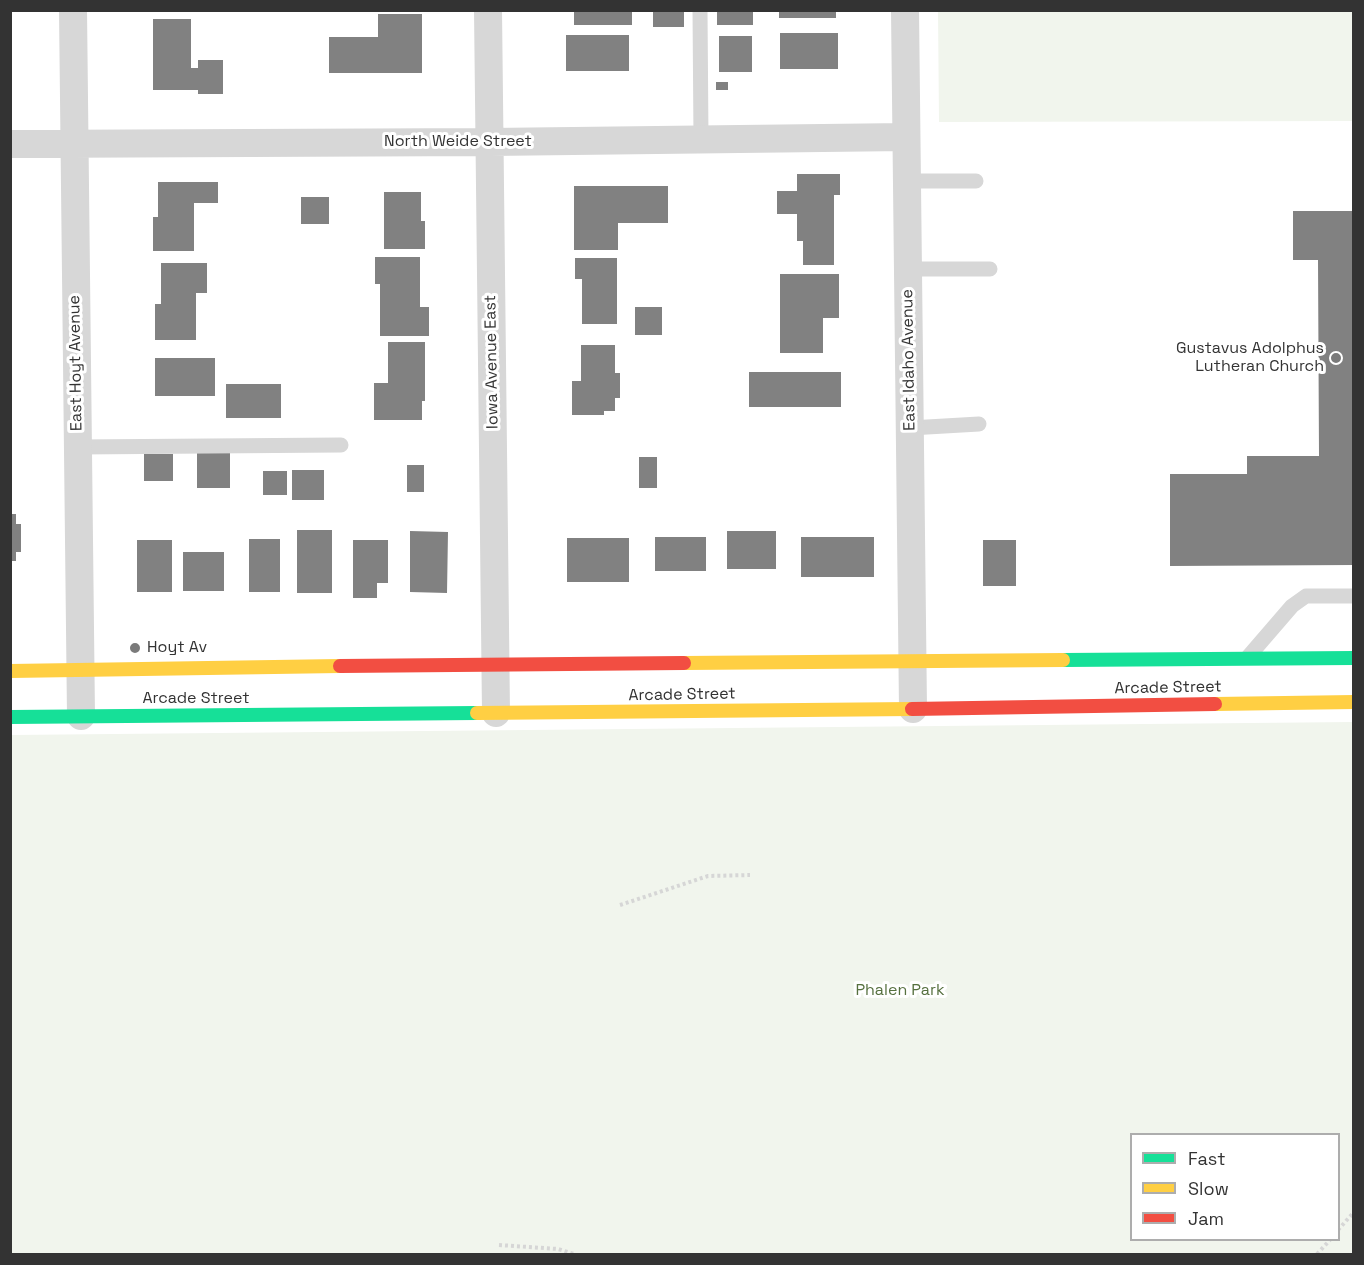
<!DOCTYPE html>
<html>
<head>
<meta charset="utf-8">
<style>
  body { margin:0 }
  #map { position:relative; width:1364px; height:1265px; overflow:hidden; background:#fff; font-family:"Space Grotesk",sans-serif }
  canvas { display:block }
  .frame { position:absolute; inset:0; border:12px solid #333; pointer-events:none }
  .legend { position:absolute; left:1130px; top:1133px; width:210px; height:108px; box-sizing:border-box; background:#fff; border:2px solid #adadad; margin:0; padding:8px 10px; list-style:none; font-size:18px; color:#333 }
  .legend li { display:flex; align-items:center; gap:12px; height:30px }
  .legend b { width:30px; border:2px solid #adadad }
</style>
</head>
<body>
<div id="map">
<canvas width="1364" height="1265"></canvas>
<div class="frame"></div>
<ul class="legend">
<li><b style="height:8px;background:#16e098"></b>Fast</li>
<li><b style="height:8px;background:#ffcf43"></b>Slow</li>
<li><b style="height:8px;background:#f24e42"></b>Jam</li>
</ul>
</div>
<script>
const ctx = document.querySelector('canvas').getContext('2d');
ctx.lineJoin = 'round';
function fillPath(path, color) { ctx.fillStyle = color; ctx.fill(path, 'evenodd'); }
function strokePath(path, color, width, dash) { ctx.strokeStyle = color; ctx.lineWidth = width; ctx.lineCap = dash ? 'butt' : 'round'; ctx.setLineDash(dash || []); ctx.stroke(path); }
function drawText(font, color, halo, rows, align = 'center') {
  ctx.font = font + ' "Space Grotesk",sans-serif'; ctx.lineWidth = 6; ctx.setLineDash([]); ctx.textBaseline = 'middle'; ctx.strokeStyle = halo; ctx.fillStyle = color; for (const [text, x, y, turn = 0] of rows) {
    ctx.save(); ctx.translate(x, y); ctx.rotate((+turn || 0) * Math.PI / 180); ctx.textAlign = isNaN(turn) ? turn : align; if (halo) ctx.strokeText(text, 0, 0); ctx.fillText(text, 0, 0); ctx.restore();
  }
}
fillPath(new Path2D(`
  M938 11H1353V121L939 122Z
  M1353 722V1254H11V735ZM1132 1134H1338V1240H1132Z`), '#f1f5ed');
fillPath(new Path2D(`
  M574 10H632V25H574Z
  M653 10H684V27H653Z
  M717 10H753V25H717Z
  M779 10H836V18H779Z
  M378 14H422V73H329V37H378Z
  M153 19H191V68H198V60H223V94H198V90H153Z
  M780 33H838V69H780Z
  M566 35H629V71H566Z
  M719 36H752V72H719Z
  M716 82H728V90H716Z
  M797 174H840V195H834V265H803V241H797V214H777V191H797Z
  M158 182H218V203H194V251H153V217H158Z
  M574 186H668V223H618V250H574Z
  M384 192H421V221H425V249H384Z
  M301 197H329V224H301Z
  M1293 211H1354V565L1170 566V474H1247V456H1319L1318 260H1293Z
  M375 257H420V307H429V336H380V284H375Z
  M575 258H617V324H582V279H575Z
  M161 263H207V293H196V340H155V304H161Z
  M780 274H839V318H823V353H780Z
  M635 307H662V335H635Z
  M388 342H425V401H422V420H374V383H388Z
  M581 345H615V373H620V398H615V411H604V415H572V381H581Z
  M155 358H215V396H155Z
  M749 372H841V407H749Z
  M226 384H281V418H226Z
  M197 453H230V488H197Z
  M144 454H173V481H144Z
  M639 457H657V488H639Z
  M407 465H424V492H407Z
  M292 470H324V500H292Z
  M263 471H287V495H263Z
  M10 514H16V524H21V552H16V561H10Z
  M297 530H332V593H297Z
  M410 531 448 532 447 593 410 592Z
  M727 531H776V569H727Z
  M655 537H706V571H655Z
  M801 537H874V577H801Z
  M567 538H629V582H567Z
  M249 539H280V592H249Z
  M137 540H172V592H137Z
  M353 540H388V583H377V598H353Z
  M983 540H1016V586H983Z
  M183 552H224V591H183Z`), '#818181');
strokePath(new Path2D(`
  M620 905 708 876 750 875
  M1338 1230 1354 1212
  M499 1245 558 1249 574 1254
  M1317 1254 1330 1240`), '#d6d6d6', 4, [3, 3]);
strokePath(new Path2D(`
  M700 10 701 139
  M907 181H976
  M908 269H990
  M910 428 979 424
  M77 447 341 445
  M1248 657 1292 606 1306 596H1354`), '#d7d7d7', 15);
strokePath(new Path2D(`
  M73 10 81 716
  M488 10 496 713
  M905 10 913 709
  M10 144 490 142 906 137`), '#d7d7d7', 28);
strokePath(new Path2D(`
  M1063 660 1354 658
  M10 717 477 713`), '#16e098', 14);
strokePath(new Path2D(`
  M684 663 1063 660
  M10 671 340 666
  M1215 704 1354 702
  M477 713 912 709`), '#ffcf43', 14);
strokePath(new Path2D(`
  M340 666 684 663
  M912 709 1215 704`), '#f24e42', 14);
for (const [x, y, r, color] of [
  [1336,358,6,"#7a7a7a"],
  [135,648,6,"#7a7a7a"]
]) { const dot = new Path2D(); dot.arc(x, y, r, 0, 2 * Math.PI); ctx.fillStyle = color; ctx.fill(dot); strokePath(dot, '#fff', 2); }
drawText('16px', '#333', '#fff', [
  ["North Weide Street",458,142],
  ["East Idaho Avenue",909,360,-91],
  ["Iowa Avenue East",492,362,-91],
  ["East Hoyt Avenue",76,363,-91],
  ["Arcade Street",1168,688,-1],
  ["Arcade Street",682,695,-1],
  ["Arcade Street",196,699]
]);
drawText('16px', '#333', '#fff', [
  ["Gustavus Adolphus",1324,349],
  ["Lutheran Church",1324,367],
  ["Hoyt Av",147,648,"left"]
], 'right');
drawText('16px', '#56703f', '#fff', [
  ["Phalen Park",900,991]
]);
</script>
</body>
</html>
